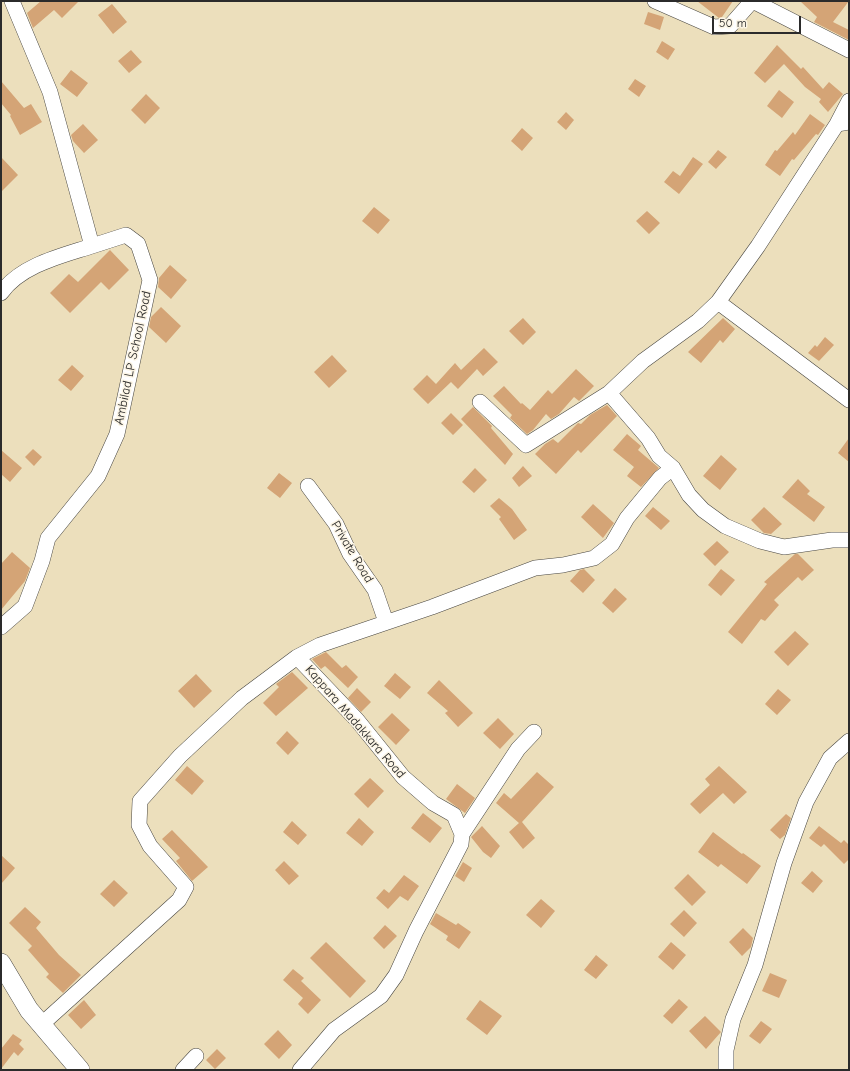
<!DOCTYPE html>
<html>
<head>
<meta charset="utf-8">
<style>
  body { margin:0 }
  #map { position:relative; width:850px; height:1071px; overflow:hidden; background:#ecdfbc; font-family:"Comic Neue",sans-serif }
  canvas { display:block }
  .frame { position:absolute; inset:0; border:2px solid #2b2b2b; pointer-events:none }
  .scale { position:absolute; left:712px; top:16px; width:89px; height:18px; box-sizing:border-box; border:2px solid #2b2b2b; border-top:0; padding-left:5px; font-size:12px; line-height:14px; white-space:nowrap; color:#2b2b2b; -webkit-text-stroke:3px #fcf5e5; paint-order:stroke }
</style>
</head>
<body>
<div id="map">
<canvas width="850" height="1071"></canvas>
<div class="frame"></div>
<div class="scale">50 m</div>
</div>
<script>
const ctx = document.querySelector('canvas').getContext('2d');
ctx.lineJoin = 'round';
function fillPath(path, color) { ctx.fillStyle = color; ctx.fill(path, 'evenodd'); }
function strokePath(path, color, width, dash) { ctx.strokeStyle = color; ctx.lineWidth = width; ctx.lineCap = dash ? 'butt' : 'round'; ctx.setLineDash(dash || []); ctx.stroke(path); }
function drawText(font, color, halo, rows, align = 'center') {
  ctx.font = font + ' "Comic Neue",sans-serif'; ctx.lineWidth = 3; ctx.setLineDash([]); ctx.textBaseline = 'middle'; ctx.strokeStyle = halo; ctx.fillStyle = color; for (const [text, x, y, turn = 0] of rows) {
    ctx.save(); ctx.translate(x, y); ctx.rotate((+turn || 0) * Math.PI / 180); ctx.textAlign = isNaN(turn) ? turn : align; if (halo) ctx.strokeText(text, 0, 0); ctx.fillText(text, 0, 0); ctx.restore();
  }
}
fillPath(new Path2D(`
  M41 1H79L62 18 54 10 33 28 27 13Z
  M697 1H733L722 17 719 18Z
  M800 1H849L833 22 849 30V40L814 22 817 17Z
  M112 4 127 22 113 34 98 15Z
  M648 12 664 17 660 30 644 24Z
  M662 41 675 49 668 60 656 52Z
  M777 45 801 69 803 67 823 89 829 82 843 94 828 112 819 102 821 99 805 87 784 64 765 83 754 73Z
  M131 50 142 62 129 73 118 61Z
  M71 70 88 83 77 97 60 84Z
  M635 79 646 86 639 97 628 89Z
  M1 81 24 108 31 104 42 122 20 135 10 116 11 115 1 103Z
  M779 90 794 102 782 118 767 106Z
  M146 94 160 108 145 124 131 110Z
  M566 112 574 120 566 130 557 122Z
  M810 114 825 125 818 135 816 134 794 160 792 159 780 176 765 165 775 150 777 151 793 132 795 135Z
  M83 124 98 140 84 153 73 141 71 135Z
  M522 128 533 138 522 151 511 141Z
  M718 150 727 157 716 169 708 162Z
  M1 157 18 175 1 192Z
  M693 157 703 164 679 194 664 182 673 171 680 176Z
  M374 207 390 220 378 234 362 221Z
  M647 211 660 223 649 234 636 221Z
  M110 250 129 270 109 290 101 282 70 313 50 293 69 274 78 282Z
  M170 265 187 280 171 299 158 287 159 278Z
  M161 307 181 326 166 343 149 327 151 317Z
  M523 318 536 332 523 345 509 331Z
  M723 318 735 329 723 343 720 340 701 363 688 352Z
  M825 337 834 345 819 361 808 353 815 345 817 347Z
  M484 348 498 362 483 376 477 369 458 389 451 382 428 404 413 389 427 375 436 384 455 363 461 370Z
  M332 355 347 371 329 388 314 372Z
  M72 365 84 376 71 391 58 380Z
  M576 369 594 386 579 401 574 397 559 414 551 419 546 414 533 430 527 434 510 418 512 415 493 396 504 386 521 404 522 403 530 410 548 390 552 394Z
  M607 405 617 416 581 453 578 450 556 474 535 454 545 444 553 439 558 443 578 423 581 424 590 415Z
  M473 407 492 426 491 428 513 454 505 465 461 419Z
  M451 413 463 425 453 435 441 423Z
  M627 434 641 446 638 450 659 468 641 487 627 476 634 467 613 450Z
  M849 438V462L838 453Z
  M33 449 42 457 34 466 25 457Z
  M1 450 22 468 10 482 1 474Z
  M721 455 737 469 720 490 703 476Z
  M523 466 532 476 519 487 512 478Z
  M475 468 487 480 474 493 462 482Z
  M279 473 292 483 280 498 267 488Z
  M798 479 810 491 807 494 825 507 814 522 782 497Z
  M499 498 512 509 527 530 514 540 499 519 501 517 490 506Z
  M593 504 614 523 603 538 581 517Z
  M653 507 670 521 661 530 645 516Z
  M764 507 782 524 771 534 764 533 751 520Z
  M717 541 729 552 715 566 703 554Z
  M12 552 30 568 25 581 1 610V564Z
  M795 554H798L814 570 802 581 798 577 774 600 779 605 765 621 761 619 742 644 728 632 767 584 764 582Z
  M584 569 595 580 583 593 570 581 580 570Z
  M721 569 735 580 721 596 708 585Z
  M615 588 627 599 613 613 602 603Z
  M795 631 809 644 788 666 774 652Z
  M326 652 342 668 346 665 358 677 348 688 325 666 321 669 312 659Z
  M292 672 308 688 276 716 263 703 279 687 276 684Z
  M395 673 411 687 400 699 384 686Z
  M196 674 212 691 194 708 178 691Z
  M439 680 473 713 458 727 445 713 448 711 427 693Z
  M357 688 371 702 361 712 348 698Z
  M778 689 791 700 777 715 765 704Z
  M392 713 410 730 396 745 378 727Z
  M498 718 514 734 500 749 483 733Z
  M287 731 299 743 288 755 276 743Z
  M187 766 204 781 192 795 175 780Z
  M719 766 747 792 734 804 723 793 700 814 690 804 710 785 705 779Z
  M537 772 554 787 522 822 535 838 523 849 509 832 519 823 496 803 504 793 511 799Z
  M370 778 384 791 368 808 354 794Z
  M457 784 475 798 465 813 446 799Z
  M423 813 442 828 430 843 411 828Z
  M786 814 791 818 785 835 780 839 770 830Z
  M359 818 374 832 362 846 346 833Z
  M292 821 307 835 298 845 283 832Z
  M482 826 500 846 491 858 483 852 471 837Z
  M819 826 841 843 844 840 849 845V859L844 864 824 844 821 847 809 838Z
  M172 830 208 867 192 881 176 861 180 858 162 839Z
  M713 832 742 854 743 853 761 866 747 884 721 864 718 867 698 852Z
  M1 855 15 868 1 884Z
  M284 861 299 876 289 885 275 870Z
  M463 862 472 868 464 882 455 876Z
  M812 871 823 881 813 893 801 883Z
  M688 874 706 892 692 906 674 888Z
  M404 875 419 886 408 901 400 896 388 909 376 898 384 889 389 893Z
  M114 880 128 893 114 907 100 894Z
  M541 899 555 911 541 928 526 915Z
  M25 907 41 922 36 928 59 955 81 975 63 993 46 977 49 974 28 950 32 946 9 923Z
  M684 910 697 923 684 937 670 924Z
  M436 913 456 925 458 923 471 932 459 949 446 940 448 936 430 924Z
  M385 925 397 936 384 949 373 938Z
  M743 928 753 938 751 947 742 956 729 942Z
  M326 942 366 981 350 998 310 958Z
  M671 942 686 955 673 970 658 957Z
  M596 955 608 965 596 979 584 970Z
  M293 969 304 978 301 981 321 1000 308 1014 298 1004 303 998 283 980Z
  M770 973 787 980 779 998 762 991Z
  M679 999 688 1007 672 1024 663 1016Z
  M84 1000 96 1015 81 1029 68 1015Z
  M480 1000 502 1016 487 1035 466 1019Z
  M705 1016 721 1032 706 1049 689 1031Z
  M761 1021 772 1029 760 1044 749 1036Z
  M278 1030 292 1045 279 1059 264 1044Z
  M13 1034 22 1040 19 1044 24 1049 18 1056 14 1052 1 1069V1049Z
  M217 1049 226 1058 215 1069 206 1060Z`), '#d4a476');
const minor = new Path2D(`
  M655 1 714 27 730 26 752 1
  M753 1 849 50
  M849 122 837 124 758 246 718 302 698 321 643 361 609 393 648 438 659 456 673 468 689 495 703 510 725 526 760 541 784 547 832 540H849
  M837 124 849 101
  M1 293C21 265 61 256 92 246
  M718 302 849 400
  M480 402 526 445 609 393
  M308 486 336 524 350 554 375 590 386 622
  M1 627 25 606 42 561 48 538 98 476 117 434 150 280 138 244 126 235 92 246 50 92 12 1
  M462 834 518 749 534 732
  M42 1024 179 900 186 887 150 846 139 825 140 801 180 756 242 698 297 657
  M183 1070 196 1056
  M300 1070 334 1030 381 996 396 975 416 931 461 844 462 834 454 815 433 803 403 777 357 720 297 657 320 645 432 607 535 568 563 565 594 558 612 544 627 518 660 478 673 468
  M726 1070V1050L733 1019 755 965 784 863 806 802 830 758 849 741`);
const major = new Path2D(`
  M1 963 29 1010 80 1070`);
strokePath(minor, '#484641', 16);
strokePath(major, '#484641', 20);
strokePath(minor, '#fff', 15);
strokePath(major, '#fff', 19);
drawText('13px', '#2b2b2b', '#fcf5e5', [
  ["Ambilad LP School Road",133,358,-78],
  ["Private Road",352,552,59],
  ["Kappara Madakkara Road",355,722,49]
]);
</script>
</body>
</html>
